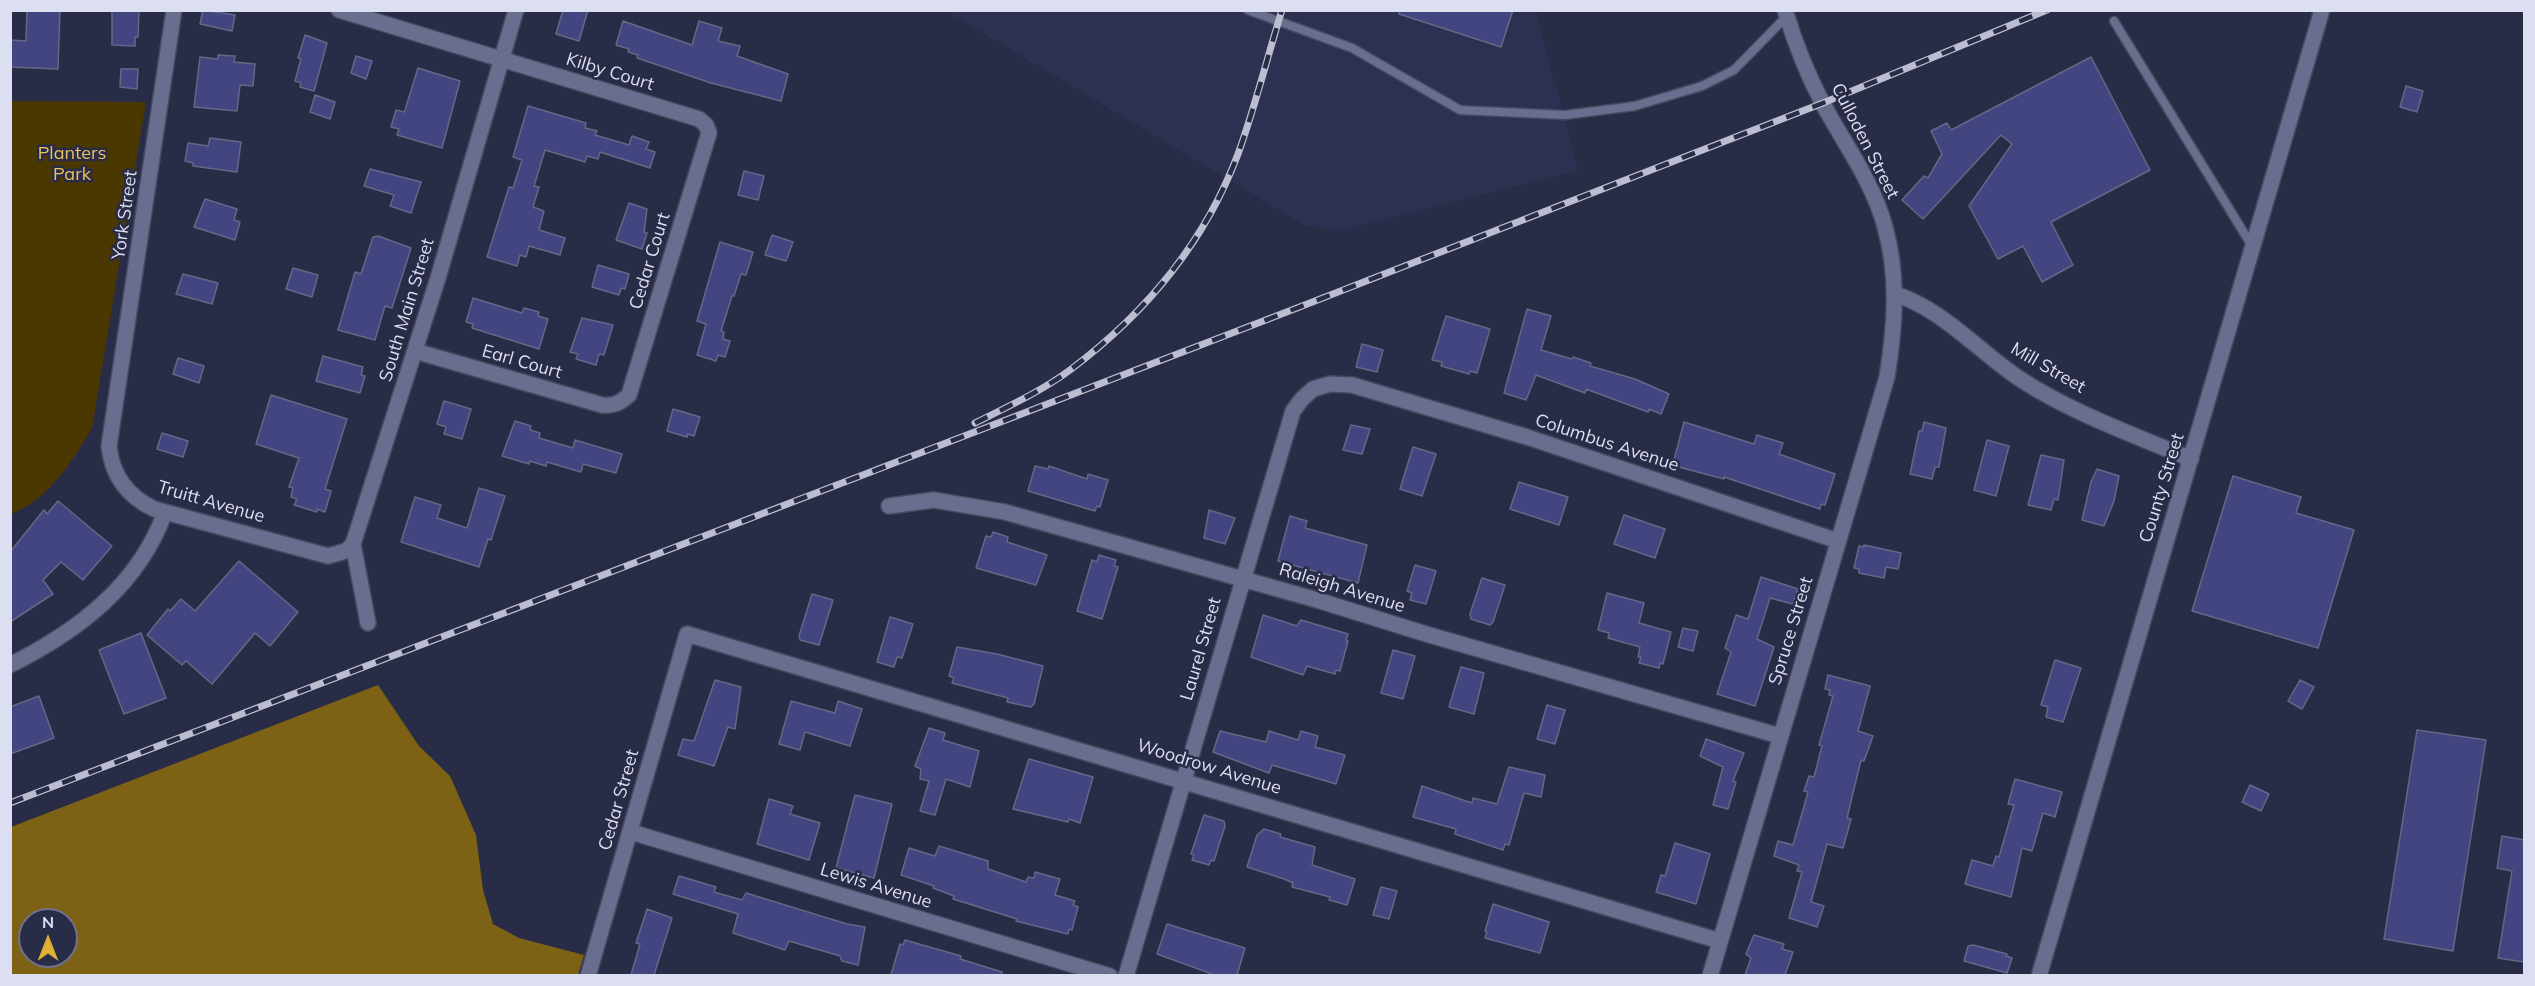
<!DOCTYPE html>
<html>
<head>
<meta charset="utf-8">
<style>
  body { margin:0 }
  #map { position:relative; width:2535px; height:986px; overflow:hidden; background:#292c47; font-family:Mulish,sans-serif }
  canvas { display:block }
  .frame { position:absolute; inset:0; border:12px solid #dcdef1; pointer-events:none }
  .north { position:absolute; left:18px; top:908px; width:60px; height:60px; box-sizing:border-box; background:#292c47; border:2px solid #71738b; border-radius:50%; rotate:0deg; font-size:16px; font-weight:700; line-height:24px; text-align:center; color:#dcdef1 }
  .north::after { content:''; display:block; margin:auto; width:21px; height:27px; background:#dfb034; clip-path:polygon(50% 0,100% 100%,50% 72%,0 100%) }
</style>
</head>
<body>
<div id="map">
<canvas width="2535" height="986"></canvas>
<div class="frame"></div>
<div class="north">N</div>
</div>
<script>
const ctx = document.querySelector('canvas').getContext('2d');
ctx.lineJoin = 'round';
function fillPath(path, color) { ctx.fillStyle = color; ctx.fill(path, 'evenodd'); }
function strokePath(path, color, width, dash) { ctx.strokeStyle = color; ctx.lineWidth = width; ctx.lineCap = dash ? 'butt' : 'round'; ctx.setLineDash(dash || []); ctx.stroke(path); }
function drawText(font, color, halo, rows, align = 'center') {
  ctx.font = font + ' Mulish,sans-serif'; ctx.lineWidth = 5; ctx.setLineDash([]); ctx.textBaseline = 'middle'; ctx.strokeStyle = halo; ctx.fillStyle = color; for (const [text, x, y, turn = 0] of rows) {
    ctx.save(); ctx.translate(x, y); ctx.rotate((+turn || 0) * Math.PI / 180); ctx.textAlign = isNaN(turn) ? turn : align; if (halo) ctx.strokeText(text, 0, 0); ctx.fillText(text, 0, 0); ctx.restore();
  }
}
fillPath(new Path2D(`
  M946 11H1536L1578 171 1343 230 1306 226Z`), '#2e3052');
fillPath(new Path2D(`
  M11 101 146 102 92 428C72 462 49 499 11 514Z`), '#4b3700');
fillPath(new Path2D(`
  M378 685 419 746 450 776 476 835 483 890 493 924 519 938 584 955 578 975H11V827ZM30 920H66V956H30Z`), '#7d6114');
const building = new Path2D(`
  M27 10H60L58 69 10 67V40L26 41Z
  M112 10H139L138 37H135V46L112 45Z
  M203 10 235 15 232 31 200 24Z
  M563 10H588L579 41 556 34Z
  M1400 10H1513L1501 47 1399 14Z
  M623 21 692 45 699 21 722 28 718 41 740 46 737 56 788 74 781 101 711 83 637 58 638 55 628 52 629 49 616 45Z
  M305 35 327 43 314 91 300 87 301 83 295 81 301 59 298 58Z
  M218 55 235 56 234 62 255 64 253 86 240 85 237 111 194 107 200 57 218 59Z
  M356 56 372 61 366 79 351 73Z
  M2091 57 2150 170 2051 222 2073 265 2042 282 2023 246 1998 259 1969 206 2012 144 2001 135 1923 219 1902 200 1924 176 1928 178 1942 154 1931 131 1947 123 1951 130Z
  M418 68 460 81 442 148 397 135 399 129 391 127 396 110 404 112 405 110Z
  M121 69H138L137 89 120 87Z
  M2406 86 2423 91 2417 112 2400 107Z
  M315 95 335 102 330 119 310 112Z
  M528 106 586 123 585 128 597 131 595 135 629 145 632 136 649 142 646 149 655 152 650 168 600 152 598 159 587 156 585 162 545 150 534 186 539 187 533 207 544 211 539 230 565 238 560 255 529 246 526 257 520 255 517 266 487 257 509 187 513 188 522 160 513 157Z
  M210 138 241 142 237 172 193 166V163L185 161 188 143 208 146Z
  M370 169 421 182 411 213 390 206 394 195 364 186Z
  M744 171 764 176 758 200 738 195Z
  M205 199 237 209 234 220 240 222 235 240 194 227Z
  M629 203 647 209 644 232 647 233 642 249 616 240Z
  M772 235 793 242 786 261 765 255Z
  M378 236 411 248 392 308 385 306 375 340 338 330 355 272 361 274 373 237Z
  M720 242 753 252 746 275 741 274 734 296H732L721 331 724 332 723 339 730 341 725 357 718 355 716 361 697 355 706 324 697 321Z
  M598 265 629 274 625 289 621 288 619 295 592 287Z
  M293 268 318 275 312 297 286 289Z
  M183 274 218 283 212 304 176 294Z
  M473 298 522 313 524 308 539 312 538 316 548 319 539 349 472 328 473 324 466 322Z
  M1527 309 1551 316 1541 350 1572 359 1573 357 1591 363 1590 366 1635 379 1669 394 1661 414 1649 409 1648 412 1586 389 1585 393 1536 375 1526 400 1504 393Z
  M1446 316 1490 329 1477 373 1470 371 1469 374 1441 366 1442 362 1432 360Z
  M582 318 613 325 604 355 599 354 596 365 576 359 578 354 570 352Z
  M1362 344 1383 350 1377 372 1356 367Z
  M323 356 363 367 361 375 365 376 360 393 316 381Z
  M178 358 204 366 199 383 173 374Z
  M271 395 347 419 325 489 331 491 325 512 317 509V512L294 505 297 499 291 497 293 488 289 487 299 458 256 444Z
  M444 401 471 409 462 439 444 434 446 427 437 424Z
  M673 409 700 417 694 436 688 434 687 437 667 431Z
  M515 421 531 426 530 430 540 433 539 438 573 448 575 440 622 454 616 473 583 464 581 472 547 462 546 466 530 461 529 464 502 456Z
  M1684 422 1754 444 1757 435 1783 443 1779 454 1835 474 1825 505 1821 504 1820 509 1724 477V479L1675 466 1677 460H1674Z
  M1924 422 1946 428 1939 467H1935L1932 479 1910 474 1919 431H1922Z
  M1351 425 1370 429 1362 454 1343 450Z
  M162 433 188 441 183 457 157 449Z
  M1987 440 2009 446 1996 496 1974 490Z
  M1413 447 1436 454 1422 496 1400 489Z
  M2041 455 2064 460 2058 500 2054 499 2051 510 2028 505Z
  M1035 466 1048 469 1049 466 1087 479 1088 474 1108 480 1100 507 1097 506 1095 511 1028 491Z
  M2097 469 2119 476 2114 501 2104 526 2082 520 2091 482Z
  M2233 476 2301 497 2296 513 2354 530 2318 648 2192 611Z
  M1519 482 1568 497 1559 525 1510 509Z
  M479 488 505 496 491 540 488 539 479 567 401 542 415 497 441 505 437 518 467 528Z
  M58 501 112 546 83 580 61 562 43 580 53 594 10 622V552L44 510 47 514Z
  M1209 510 1235 518 1225 544 1204 538Z
  M1624 515 1665 529 1655 558 1614 544Z
  M1290 516 1307 521 1305 528 1367 545 1358 583 1278 561Z
  M993 532 1008 537 1007 542 1047 555 1036 585 976 568 986 536 991 537Z
  M1864 545 1901 553 1898 569 1886 567 1884 578 1859 573V569L1854 568 1859 546 1864 547Z
  M1099 555 1116 560 1114 566 1118 567 1102 619 1077 611 1092 560 1097 562Z
  M239 561 298 612 270 646 255 633 212 684 186 661 182 665 147 635 168 609 170 611 181 599 195 611Z
  M1415 565 1436 571 1426 604 1410 600 1412 593 1407 591Z
  M1761 577 1798 589 1793 604 1770 598 1757 639 1774 647 1755 706 1717 694 1731 652 1725 648 1736 615 1748 619Z
  M1482 578 1505 585 1493 622 1490 625 1471 619 1470 614Z
  M1607 593 1644 603 1639 623 1671 632 1663 664 1660 663 1659 668 1639 663 1641 657H1638L1640 647 1608 638 1609 633 1598 630Z
  M812 594 833 600 819 645 800 640 799 636Z
  M1263 615 1297 626 1301 620 1348 634 1346 640 1348 641 1340 671 1336 670 1335 674 1307 666 1303 675 1251 657Z
  M890 617 913 624 902 658 897 657 894 667 877 662Z
  M1683 628 1698 631 1693 651 1678 647Z
  M141 633 166 698 124 714 99 650Z
  M957 647 997 654 1043 666 1034 704 1031 707 1007 702 1008 698 952 683 954 678 949 676Z
  M1393 650 1415 656 1403 699 1381 693Z
  M2055 660 2081 668 2063 722 2046 717 2048 707 2041 705Z
  M1461 667 1484 673 1474 714 1449 707Z
  M1828 675 1870 686 1858 731 1873 736 1864 761 1861 760 1847 818 1851 819 1843 848 1827 844 1811 902 1824 906 1817 927 1789 918 1802 872 1797 871 1799 865 1774 856 1778 841 1793 845 1808 792 1804 791 1809 776 1814 777 1822 746 1819 745 1833 696 1829 695 1830 690 1825 689Z
  M715 680 741 687 735 729 728 727 714 766 678 755 683 739 694 741Z
  M2300 680 2314 687 2302 709 2288 701Z
  M39 696 54 738 10 754V707Z
  M791 701 835 713 838 701 862 709 850 746 805 732 800 750 779 744Z
  M1547 705 1565 710 1555 744 1537 739Z
  M929 728 945 733 943 740 979 751 970 787 946 779 935 815 920 811 929 781 920 779 921 769 915 766Z
  M2417 730 2486 740 2453 951 2384 939Z
  M1220 731 1266 742 1269 731 1298 740 1301 731 1318 736 1315 747 1345 755 1336 784 1272 765 1269 773 1213 752Z
  M1706 739 1744 753 1733 781 1736 782 1728 809 1713 805 1723 767 1700 756Z
  M1029 759 1093 777 1080 823 1069 819 1068 822 1013 809Z
  M1509 767 1545 775 1541 797 1524 793 1509 845 1505 844 1503 850 1455 834 1456 829 1413 817 1422 786 1472 803 1473 798 1497 804Z
  M2015 779 2062 792 2055 817 2043 813 2032 851 2022 848 2011 897 1965 884 1972 860 1993 866 1996 856 1999 857 2014 805 2008 804Z
  M2250 785 2269 794 2261 811 2242 802Z
  M855 795 892 804 874 878 836 868Z
  M769 799 793 806 790 814 820 823 809 860 757 844Z
  M1204 815 1224 821 1225 826 1214 861 1211 860 1209 865 1192 860 1194 855 1191 854Z
  M1264 829 1281 834 1280 837 1315 847 1312 865 1355 879 1347 905 1329 900 1330 897 1292 887 1293 883 1284 879 1247 867 1257 835Z
  M2502 836 2524 840V962L2498 958 2512 871 2497 868Z
  M1675 843 1710 854 1696 904 1656 892 1661 875 1665 876Z
  M939 846 988 861V869L1026 882 1028 877 1034 878 1035 872 1060 879 1055 895 1075 901 1073 905 1078 907 1072 930 1069 929 1068 934 1016 921 1017 919 953 899 954 896 933 888 934 886 901 875 909 848 935 856Z
  M679 876 716 887 714 892 742 900 746 893 847 924 865 927 858 965 842 961 840 956 789 941 785 950 733 933 738 914 673 894Z
  M1381 887 1397 891 1389 919 1373 915Z
  M1493 904 1549 922 1540 953 1485 938 1487 932 1485 931Z
  M647 909 672 918 654 975H631L640 944 636 943Z
  M1167 924 1245 948 1237 975H1215L1157 954Z
  M1754 935 1784 944 1782 949 1793 952 1785 975H1745L1751 958 1746 954Z
  M905 940 961 956 960 959 1002 972V975H891L900 944 903 945Z
  M1973 945 2007 954 2006 956 2012 958 2007 973 1964 961 1968 946Z`);
fillPath(building, '#42457f');
strokePath(building, '#646887', 1.5);
const service = new Path2D(`
  M1248 10 1352 48 1460 110 1565 115 1635 106 1702 86 1734 70 1787 16
  M2114 21 2252 246`);
const minor = new Path2D(`
  M174 10 109 446C112 476 127 496 154 509L328 556 346 551 353 544
  M339 10 699 119 706 125 709 133 629 395C620 403 614 406 602 405L415 351
  M1895 294C1944 310 1978 351 2020 379 2072 413 2134 435 2191 459
  M889 506 934 500 1005 512 1317 600 1426 634 1780 736
  M368 623 353 544 438 278 516 10
  M10 665C78 631 139 585 165 512
  M631 832 1110 976
  M588 976 687 634 1720 941
  M1126 976 1293 411 1302 399 1313 389 1330 384 1352 385 1527 437 1838 541
  M1710 976 1887 377C1895 327 1899 277 1885 227 1873 182 1845 145 1823 104 1807 74 1795 43 1785 10`);
const tertiary = new Path2D(`
  M2039 976 2322 10`);
strokePath(service, '#474860', 11);
strokePath(minor, '#474860', 18);
strokePath(tertiary, '#474860', 18);
strokePath(service, '#6a6e8e', 8);
strokePath(minor, '#6a6e8e', 15);
strokePath(tertiary, '#6a6e8e', 15);
const rail = new Path2D(`
  M975 423C1007 407 1042 391 1070 370 1145 314 1205 242 1238 154 1255 107 1267 58 1282 10
  M10 803 1297 308 1823 103 2047 10`);
strokePath(rail, '#bbbdd1', 7);
strokePath(rail, '#292c47', 4.5, [14]);
drawText('18px', '#dcdef1', '#292c47', [
  ["Kilby Court",610,72,17],
  ["Culloden Street",1865,141,63],
  ["York Street",125,215,-82],
  ["Cedar Court",650,261,-73],
  ["South Main Street",407,310,-73],
  ["Earl Court",522,362,16],
  ["Mill Street",2048,368,30],
  ["Columbus Avenue",1607,443,18],
  ["County Street",2162,488,-73],
  ["Truitt Avenue",211,502,16],
  ["Raleigh Avenue",1342,588,17],
  ["Spruce Street",1791,631,-73],
  ["Laurel Street",1201,649,-74],
  ["Woodrow Avenue",1209,767,17],
  ["Cedar Street",619,800,-74],
  ["Lewis Avenue",876,886,17]
]);
drawText('18px', '#ebc25f', '#292c47', [
  ["Planters",72,154],
  ["Park",72,175]
]);
</script>
</body>
</html>
